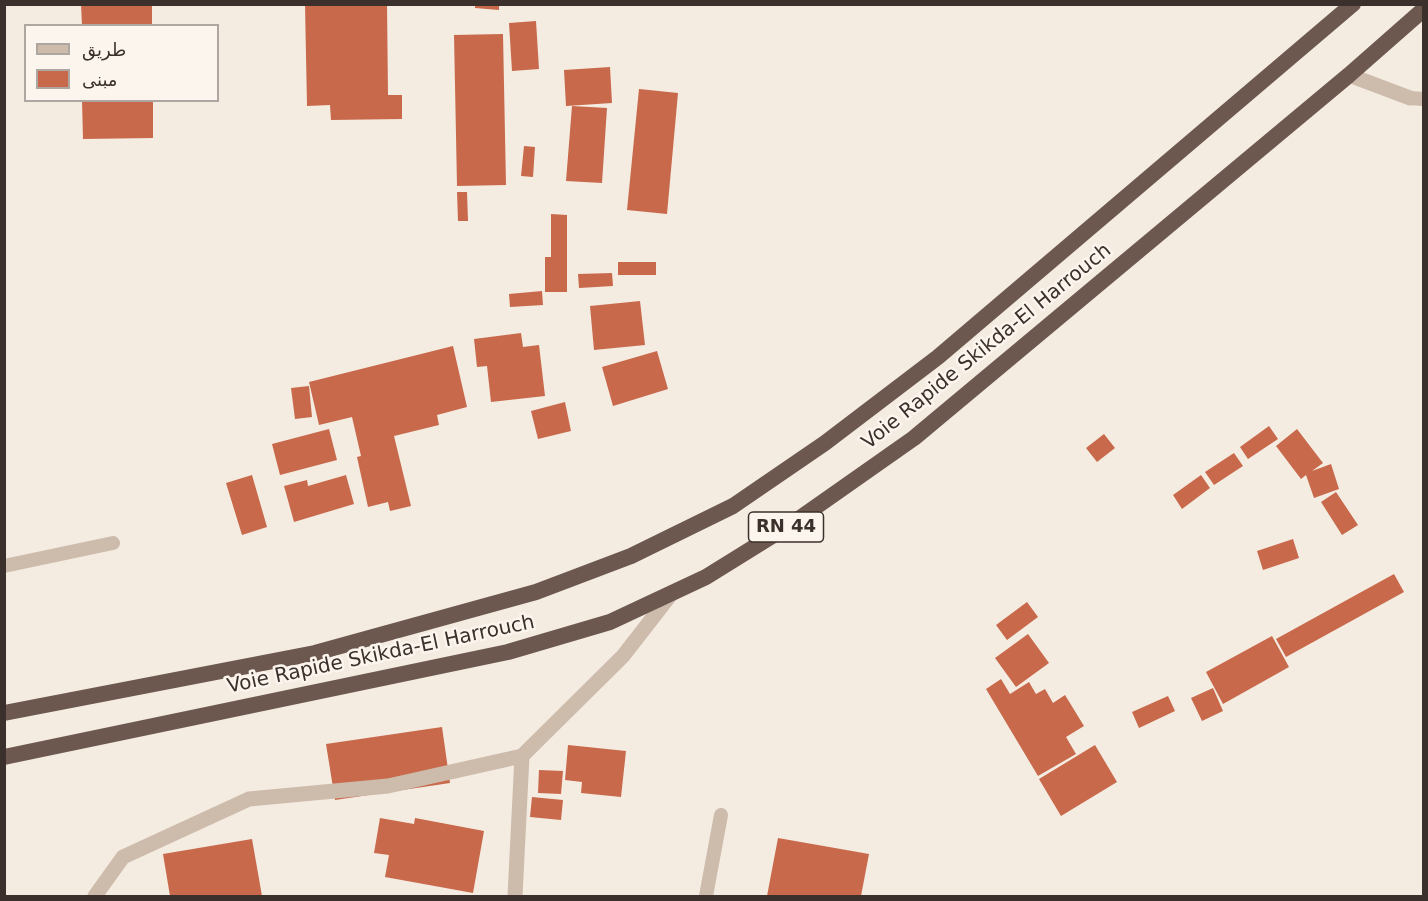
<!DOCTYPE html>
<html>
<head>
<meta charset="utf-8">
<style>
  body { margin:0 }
  #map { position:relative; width:1428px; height:901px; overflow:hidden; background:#f4ebe1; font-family:"DejaVu Sans","Noto Naskh Arabic",sans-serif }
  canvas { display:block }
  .frame { position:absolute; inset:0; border:6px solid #3b302b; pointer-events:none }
  .legend { position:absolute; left:24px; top:24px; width:195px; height:78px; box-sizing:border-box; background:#fbf5ee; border:2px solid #aea6a0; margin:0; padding:8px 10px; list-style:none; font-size:18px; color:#3b302b }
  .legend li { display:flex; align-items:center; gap:12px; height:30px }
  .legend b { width:30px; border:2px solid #aea6a0 }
</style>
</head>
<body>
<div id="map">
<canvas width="1428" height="901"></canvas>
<div class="frame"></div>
<ul class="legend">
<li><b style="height:8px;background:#cdbbac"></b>طريق</li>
<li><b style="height:16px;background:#c8694b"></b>مبنى</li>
</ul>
</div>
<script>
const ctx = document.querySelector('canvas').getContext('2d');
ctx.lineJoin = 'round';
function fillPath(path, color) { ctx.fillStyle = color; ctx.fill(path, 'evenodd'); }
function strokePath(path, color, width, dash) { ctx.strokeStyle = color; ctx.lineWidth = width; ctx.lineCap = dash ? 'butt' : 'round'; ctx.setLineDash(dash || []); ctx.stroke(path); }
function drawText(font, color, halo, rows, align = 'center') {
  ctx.font = font + ' "DejaVu Sans",sans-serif'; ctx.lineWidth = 5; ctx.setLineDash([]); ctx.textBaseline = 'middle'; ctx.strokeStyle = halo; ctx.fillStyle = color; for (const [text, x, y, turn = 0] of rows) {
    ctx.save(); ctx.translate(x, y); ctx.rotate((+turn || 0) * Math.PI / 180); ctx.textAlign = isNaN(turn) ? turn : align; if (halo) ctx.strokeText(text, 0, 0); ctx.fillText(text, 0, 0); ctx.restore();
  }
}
fillPath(new Path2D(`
  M81 4H152V26H82Z
  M305 4H387L388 95H402V119L331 120 330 105 307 106Z
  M475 4H499V10L475 8Z
  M536 21 539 69 512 71 509 23Z
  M503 34 506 185 457 186 454 35Z
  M610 67 612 103 566 106 564 70Z
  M639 89 678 93 667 214 627 210Z
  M82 100H153V138L83 139Z
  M572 106 607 108 602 183 566 181Z
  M524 146 535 147 533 177 521 176Z
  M457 192H467L468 221H458Z
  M551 214 567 215V292H545V257H551Z
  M618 262H656V275H618Z
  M612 273 613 286 579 288 578 274Z
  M542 291 543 305 510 307 509 294Z
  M640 301 645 345 594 350 590 306Z
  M521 333 523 347 539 345 545 396 491 402 487 366 477 367 474 339Z
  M453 346 467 407 437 415 439 425 394 436 411 506 390 511 388 502 368 507 357 457 361 456 352 417 319 425 309 382Z
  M657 351 668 389 613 406 602 367Z
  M309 386 312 417 295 419 291 388Z
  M565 402 571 431 538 439 531 411Z
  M1269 426 1278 439 1248 459 1240 447Z
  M329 429 337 460 280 475 272 444Z
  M1297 429 1323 463 1312 471 1331 464 1339 489 1314 498 1306 475 1301 479 1276 446Z
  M1104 434 1115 448 1097 462 1086 448Z
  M1234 453 1243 466 1214 485 1205 472Z
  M252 475 267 527 242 535 226 483Z
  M346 475 354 504 294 522 284 486 307 480 308 486Z
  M1201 475 1210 488 1182 509 1173 495Z
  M1336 492 1358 525 1342 535 1321 502Z
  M1293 539 1299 558 1263 570 1257 551Z
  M1394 574 1404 592 1286 657 1276 639Z
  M1027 602 1038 617 1007 640 996 625Z
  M1028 634 1049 663 1016 687 995 658Z
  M1272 636 1289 667 1223 704 1206 672Z
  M1001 679 1010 694 1029 682 1036 694 1045 689 1053 703 1065 695 1084 726 1066 737 1076 754 1038 776 986 689Z
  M1213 688 1223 711 1202 721 1191 698Z
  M1168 696 1175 711 1139 728 1132 712Z
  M442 727 450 783 335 800 326 744Z
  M568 745 626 751 621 797 581 793 582 782 565 780Z
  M1095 745 1117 782 1061 816 1039 779Z
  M539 770 563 771 561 794 538 793Z
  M532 797 563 800 561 820 530 817Z
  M380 818 414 824 415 818 484 831 473 893 385 877 389 855 374 853Z
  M778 838 869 854 861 896H767Z
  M252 839 262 896H170L163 854Z`), '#c8694b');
strokePath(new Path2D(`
  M1410 98 1424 99
  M4 566 113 543
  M706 896 721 815`), '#cdbbac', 14);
strokePath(new Path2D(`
  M1349 75 1410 98
  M95 896 123 857 249 799 388 786 522 756 623 656 672 593
  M515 896 522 756`), '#cdbbac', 15);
strokePath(new Path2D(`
  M4 713 315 653 536 592 631 556 733 506 825 443 938 357 1353 4
  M4 757 508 652 610 622 706 577 793 523 914 438 1349 75 1424 9`), '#6c584f', 16);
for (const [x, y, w] of [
  [786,527,75]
]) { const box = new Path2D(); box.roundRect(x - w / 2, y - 15, w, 30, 4.5); ctx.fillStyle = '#fbf5ee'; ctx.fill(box); strokePath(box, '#3b302b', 1.5); }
drawText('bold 18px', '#3b302b', null, [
  ["RN 44",786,527]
]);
drawText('20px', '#3b302b', '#fbf5ee', [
  ["Voie Rapide Skikda-El Harrouch",987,347,-39],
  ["Voie Rapide Skikda-El Harrouch",381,655,-12]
]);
</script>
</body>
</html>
